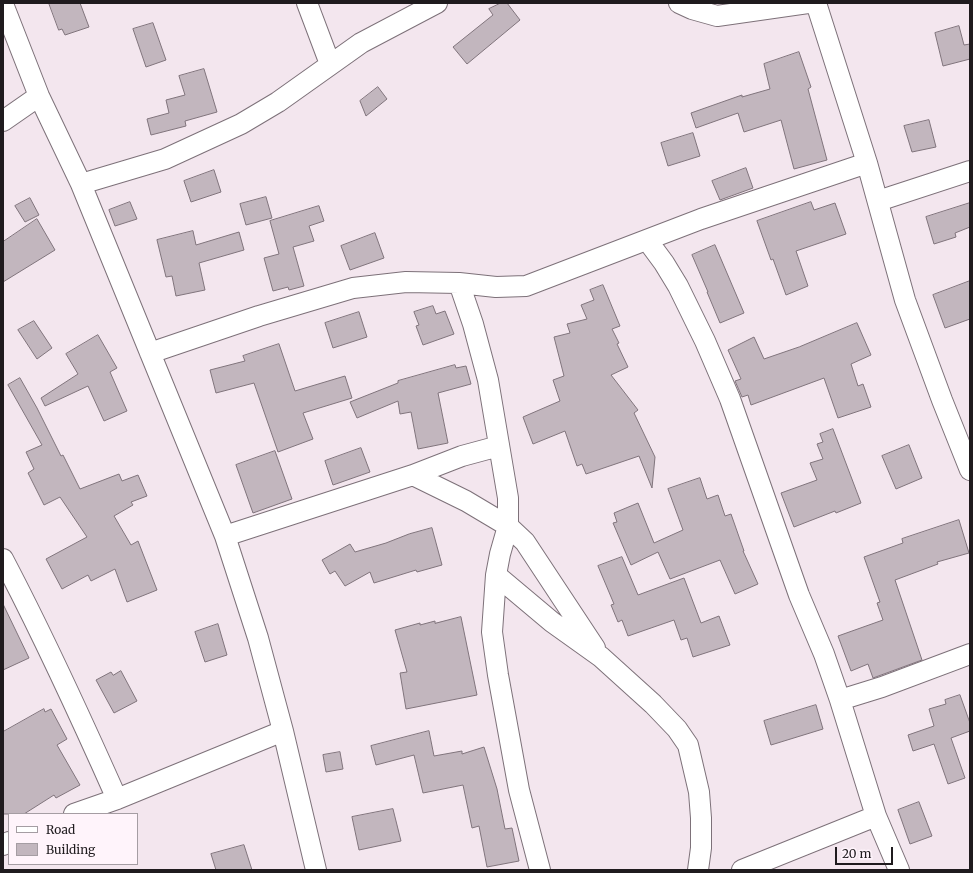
<!DOCTYPE html>
<html>
<head>
<meta charset="utf-8">
<style>
  body { margin:0 }
  #map { position:relative; width:973px; height:873px; overflow:hidden; background:#f3e6ee; font-family:Merriweather,serif }
  canvas { display:block }
  .frame { position:absolute; inset:0; border:4px solid #1f1b1e; pointer-events:none }
  .legend { position:absolute; left:8px; top:813px; width:130px; height:52px; box-sizing:border-box; background:#fff4fb; border:1px solid #a59da3; margin:0; padding:5px 7px; list-style:none; font-size:12px; color:#1f1b1e }
  .legend li { display:flex; align-items:center; gap:8px; height:20px }
  .legend b { width:20px; border:1px solid #a59da3 }
  .scale { position:absolute; left:835px; top:847px; width:58px; height:18px; box-sizing:border-box; border:2px solid #1f1b1e; border-top:0; padding-left:5px; font-size:12px; line-height:14px; white-space:nowrap; color:#1f1b1e; -webkit-text-stroke:3px #fff4fb; paint-order:stroke }
</style>
</head>
<body>
<div id="map">
<canvas width="973" height="873"></canvas>
<div class="frame"></div>
<ul class="legend">
<li><b style="height:5px;background:#fff"></b>Road</li>
<li><b style="height:11px;background:#c2b6be"></b>Building</li>
</ul>
<div class="scale">20 m</div>
</div>
<script>
const ctx = document.querySelector('canvas').getContext('2d');
ctx.lineJoin = 'round';
function fillPath(path, color) { ctx.fillStyle = color; ctx.fill(path, 'evenodd'); }
function strokePath(path, color, width, dash) { ctx.strokeStyle = color; ctx.lineWidth = width; ctx.lineCap = dash ? 'butt' : 'round'; ctx.setLineDash(dash || []); ctx.stroke(path); }
const building = new Path2D(`
  M49 3H80L89 27 65 35 62 29 59 30Z
  M501 3H507L520 20 467 64 453 47 493 15 489 9Z
  M153 23 166 60 146 67 133 29Z
  M959 26 964 45 970 44V59L943 66 935 33Z
  M799 52 811 87 808 89 827 160 794 169 781 120 744 132 738 113 696 128 691 113 742 95V97L770 89 764 64Z
  M204 69 217 112 185 121 186 126 151 135 147 119 169 113 166 100 185 95 179 76Z
  M378 87 387 99 366 116 360 101Z
  M929 120 936 147 912 152 904 126Z
  M693 133 700 156 668 166 661 143Z
  M746 168 753 188 720 200 712 181Z
  M214 170 221 192 191 202 184 181Z
  M266 197 272 218 246 225 240 204Z
  M30 198 39 215 25 222 15 206Z
  M130 202 137 219 115 226 109 210Z
  M811 202 814 210 835 203 846 234 796 251 808 286 786 295 773 259 771 260 757 221Z
  M970 203V227L955 233 956 237 934 244 926 217Z
  M319 206 324 221 309 226 314 241 293 247 304 286 289 290 288 287 273 291 264 258 279 254 270 221Z
  M37 219 55 250 3 282V242Z
  M193 231 196 245 239 232 244 250 199 263 205 290 176 296 172 276 166 277 157 240Z
  M375 233 384 258 350 270 341 246Z
  M715 245 744 313 720 323 707 292H708L692 255Z
  M970 281V319L945 328 933 295Z
  M603 285 620 326 612 329 619 343 617 344 628 367 611 375 638 410 634 413 655 457 652 488 639 456 586 474 582 464 577 466 565 431 533 444 523 417 560 401 553 380 564 376 554 337 570 333 567 324 587 319 581 305 594 300 590 290Z
  M433 306 436 314 445 311 454 334 423 345 416 326 419 325 414 312Z
  M359 312 367 337 333 348 325 323Z
  M34 321 52 348 37 359 18 330Z
  M857 323 871 355 851 364 858 386 863 384 871 407 838 418 824 378 751 405 748 395 742 397 735 381 741 379 728 350 754 337 764 359 799 347Z
  M98 335 117 368 110 372 127 411 104 421 88 386 45 406 41 398 78 374 66 354Z
  M279 344 295 391 345 376 352 398 303 413 313 439 278 452 254 383 216 393 210 370 245 361 243 356Z
  M455 365 456 368 466 366 471 384 438 393 448 443 418 449 411 412 400 414 398 401 357 418 350 402 398 383V381Z
  M20 378 37 408 61 456 63 455 80 489 119 474 122 481 138 475 147 496 131 502 133 505 114 516 131 545 138 541 157 590 127 602 115 569 91 581 88 575 62 589 46 559 87 537 60 497 44 505 28 473 34 469 26 452 42 445 8 385Z
  M833 429 861 503 836 513 835 511 794 527 781 493 817 480 810 463 823 459 817 444 823 442 820 434Z
  M909 445 922 478 896 489 882 456Z
  M361 448 370 472 333 485 325 461Z
  M275 451 292 499 253 513 236 465Z
  M700 478 707 499 718 495 725 516 731 514 744 551H743L758 584 735 594 720 560 670 579 658 552 631 565 613 523 617 522 614 513 638 503 654 543 683 530 668 489Z
  M959 520 969 553 937 562 938 564 895 580 922 660 873 678 868 664 851 671 838 636 883 620 877 603 880 602 864 557 903 543 902 539Z
  M432 528 442 565 417 572 416 570 374 583 370 572 345 586 335 571 330 574 322 560 350 544 355 552 386 543 409 534Z
  M622 557 638 595 684 578 701 623 719 616 730 645 693 657 687 638 681 640 674 620 628 636 622 620 618 622 611 605 614 604 598 566Z
  M3 604 29 658 3 670Z
  M461 617 477 695 406 709 400 673 407 672 395 630 420 623V625L435 621V623Z
  M218 624 227 655 205 662 195 632Z
  M121 671 137 701 114 713 96 680 111 672 113 675Z
  M960 695 970 723V731L951 738 965 778 948 784 934 744 913 751 908 735 934 726 929 709 946 704 945 700Z
  M816 705 823 729 771 745 764 721Z
  M44 709 45 712 51 709 67 739 57 745 80 785 56 798 54 795 24 814H3V732Z
  M429 731 434 756 462 751V754L484 747 497 789 505 829 512 828 519 861 487 867 479 826 472 828 463 785 423 793 414 755 376 765 371 746Z
  M340 752 343 769 326 772 323 755Z
  M919 802 932 836 910 844 898 810Z
  M393 809 401 841 359 850 352 817Z
  M244 845 252 870H216L211 854Z`);
fillPath(building, '#c2b6be');
strokePath(building, '#80747c', 1);
const minor = new Path2D(`
  M307 3 330 64
  M679 3 692 9 717 16 808 3
  M816 3 867 163 905 300 942 400 970 470
  M3 4 39 96 81 184 225 536 258 638 283 731 117 799 74 814
  M3 121 39 96
  M81 184 165 159 241 124 278 102 361 43 437 3
  M878 201 970 171
  M647 240 664 263 678 286 705 341 730 399 799 595 824 654 840 700 876 816 899 870
  M459 283 473 324 488 380 508 498V526L500 554 496 575 492 632 498 675 519 790 540 870
  M150 353 259 316 353 288 406 282 459 283 496 287 526 286 701 219 867 163
  M413 475 466 501 508 526 525 542 595 648
  M225 536 413 475 462 456 499 446
  M3 559C44 637 81 718 117 799
  M496 575 552 622 601 657 653 704 677 729 688 745 699 792 701 818V848L698 870
  M840 700 882 687 970 654
  M283 731 316 870
  M3 845 9 842
  M742 870 876 816`);
strokePath(minor, '#7d7179', 22);
strokePath(minor, '#fff', 20);
</script>
</body>
</html>
